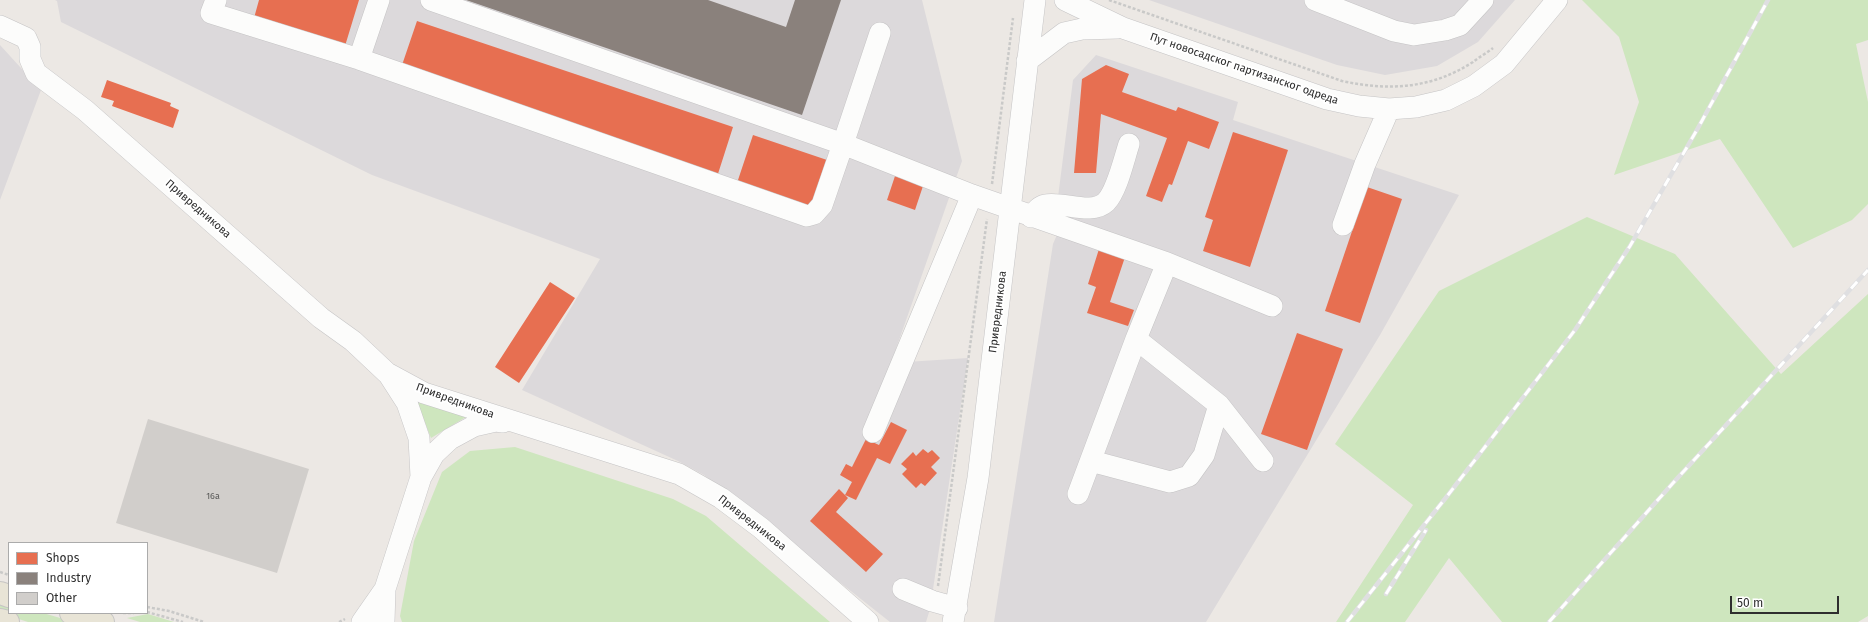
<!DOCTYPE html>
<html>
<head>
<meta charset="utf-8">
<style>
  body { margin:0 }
  #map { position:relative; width:1868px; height:622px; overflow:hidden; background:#ece8e4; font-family:"Fira Sans",sans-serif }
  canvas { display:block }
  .legend { position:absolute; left:8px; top:542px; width:140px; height:72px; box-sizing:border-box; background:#fff; border:1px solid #ababab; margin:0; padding:5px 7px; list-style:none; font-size:12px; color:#2e2e2e }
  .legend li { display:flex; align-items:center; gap:8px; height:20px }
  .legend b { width:20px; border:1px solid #ababab }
  .scale { position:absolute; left:1730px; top:596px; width:109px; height:18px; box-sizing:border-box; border:2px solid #2e2e2e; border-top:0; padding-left:5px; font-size:12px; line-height:14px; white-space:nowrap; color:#2e2e2e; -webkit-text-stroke:3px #fff; paint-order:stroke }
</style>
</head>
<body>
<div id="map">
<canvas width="1868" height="622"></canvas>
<ul class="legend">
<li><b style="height:11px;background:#e76f51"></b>Shops</li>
<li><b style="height:11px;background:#8a817c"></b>Industry</li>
<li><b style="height:11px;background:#d1cecb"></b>Other</li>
</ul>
<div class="scale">50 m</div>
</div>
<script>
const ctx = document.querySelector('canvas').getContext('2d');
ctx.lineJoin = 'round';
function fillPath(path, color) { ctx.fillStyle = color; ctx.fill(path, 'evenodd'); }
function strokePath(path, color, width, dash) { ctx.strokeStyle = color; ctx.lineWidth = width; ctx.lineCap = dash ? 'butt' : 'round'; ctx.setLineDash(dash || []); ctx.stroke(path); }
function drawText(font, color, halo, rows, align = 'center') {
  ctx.font = font + ' "Fira Sans",sans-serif'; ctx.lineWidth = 4; ctx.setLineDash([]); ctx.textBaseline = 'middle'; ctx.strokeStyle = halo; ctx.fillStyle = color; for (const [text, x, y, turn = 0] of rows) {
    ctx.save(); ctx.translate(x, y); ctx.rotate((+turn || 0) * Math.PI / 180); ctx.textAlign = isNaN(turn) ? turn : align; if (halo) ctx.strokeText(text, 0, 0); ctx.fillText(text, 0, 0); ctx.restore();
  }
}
fillPath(new Path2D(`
  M55 0H922L962 161 891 363 968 358 930 609 926 622H890L704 475 678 461 522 390 600 259 372 175 61 22 57 1Z
  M1149 0H1515L1478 42 1437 66 1385 75 1337 65Z
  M0 45 41 90 0 200Z
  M1096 55 1238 102 1233 120 1459 195 1380 335 1206 622H994L1053 244 1065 216 1058 197 1073 80Z`), '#dcd9db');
fillPath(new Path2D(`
  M1582 0H1868V40L1856 44 1868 102V204L1852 220 1793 248 1720 139 1614 175 1639 102 1619 37Z
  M1587 217 1675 254 1781 374 1868 294V616L1858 622H1502L1449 558 1405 622H1336L1413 505 1335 444 1439 291Z
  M417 400 466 416V417L431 438 417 403Z
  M515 447 673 499 706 516 830 622H402L400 616 414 541 442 472 470 451Z
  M0 601 9 603V613H43L74 622H28L0 613Z
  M148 614 174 622H140L127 618Z`), '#cee6be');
fillPath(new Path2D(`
  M259 0H359L345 46 254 18Z
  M417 21 733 127 716 180 401 68Z
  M1106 65 1129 74 1122 92 1176 111 1178 107 1219 122 1209 149 1188 141 1172 185 1169 184 1162 202 1146 196 1167 138 1101 114 1096 173H1074L1082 79Z
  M107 80 171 103 170 106 179 110 173 128 112 106 114 101 101 97Z
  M1233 132 1288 150 1250 267 1203 251 1213 220 1205 217Z
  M753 135 830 161 812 212 736 186Z
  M895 176 923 186 915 210 887 200Z
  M1367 187 1402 199 1360 323 1325 311Z
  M1099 249 1125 257 1110 302 1134 310 1128 326 1087 313 1096 287 1088 284Z
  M550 282 575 298 519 383 495 367Z
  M1297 333 1343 349 1307 450 1261 434Z
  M891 422 907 430 890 464 877 458 856 500 845 495 852 482 840 475 846 464 852 467 866 439 879 445Z
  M923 449 928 453 932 450 940 458 931 467 937 473 925 486 921 483 916 488 902 474 907 469 901 464 913 452 916 456Z
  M839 489 848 498 836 512 883 554 866 572 810 521Z`), '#e76f51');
fillPath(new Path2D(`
  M466 0H708L786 27 795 0H841L802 115Z`), '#8a817c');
fillPath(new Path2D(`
  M148 419 309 469 277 573 116 523Z`), '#d1cecb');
const minor = new Path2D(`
  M216 0 211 13 359 59 807 216 814 214 822 205 843 144 880 33
  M431 0 843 144 972 195 1167 263 1272 306
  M1065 0 1123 28 1327 99 1359 106 1389 109 1416 107 1446 100 1474 86 1504 64 1557 0
  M1315 0 1394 31 1414 35 1445 30 1460 25 1483 0
  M0 26 26 38 30 47V59L36 73 85 110 321 318 353 341 387 373 424 393 679 474 721 498 761 528 868 622
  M359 59 379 0
  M1027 61 1064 33 1082 29 1118 28
  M1031 217C1035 212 1039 206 1045 205 1063 201 1091 216 1106 202 1117 191 1124 159 1129 144
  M1343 225 1365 164 1389 109
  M1136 339 1219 405 1263 461
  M389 375 407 403 419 438 421 477
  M873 432 972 195
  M1091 461 1170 482 1189 476 1204 455 1219 405
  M1078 494 1136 339 1167 263
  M903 589 932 601 957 608
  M362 622 385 589
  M384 622 385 589 421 477 434 454 450 439 474 426 496 421 503 422
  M953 622 978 478 1035 0`);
const major = new Path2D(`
  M0 593 9 596
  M71 613 103 622
  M0 620 8 622`);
strokePath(minor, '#c5c4c5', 22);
strokePath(major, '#c6c5c4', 24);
strokePath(new Path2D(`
  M1109 0 1342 81C1389 91 1431 89 1473 62 1479 57 1487 53 1493 48
  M992 184 1013 18
  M0 572 9 575
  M938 586 987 219
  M147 607 169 611 204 622
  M147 612 183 622
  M123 613H134
  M339 622 345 619`), '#c9c9c8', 2.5, [3, 2]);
strokePath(minor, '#fcfcfb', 21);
strokePath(major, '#e8e4d6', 22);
const rail = new Path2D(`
  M1386 594 1426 530
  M1347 622 1448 495 1575 330 1630 246 1698 128 1768 0
  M1549 622 1673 483 1868 270`);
strokePath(rail, '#dfdfe1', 4.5);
strokePath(rail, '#fff', 3, [9]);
drawText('9px', '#585857', null, [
  ["16a",213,496]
]);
drawText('11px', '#2e2e2e', '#fff', [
  ["Пут новосадског партизанског одреда",1244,69,19],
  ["Привредникова",198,209,41],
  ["Привредникова",998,312,-83],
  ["Привредникова",455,401,20],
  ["Привредникова",752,523,38]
]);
</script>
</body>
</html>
